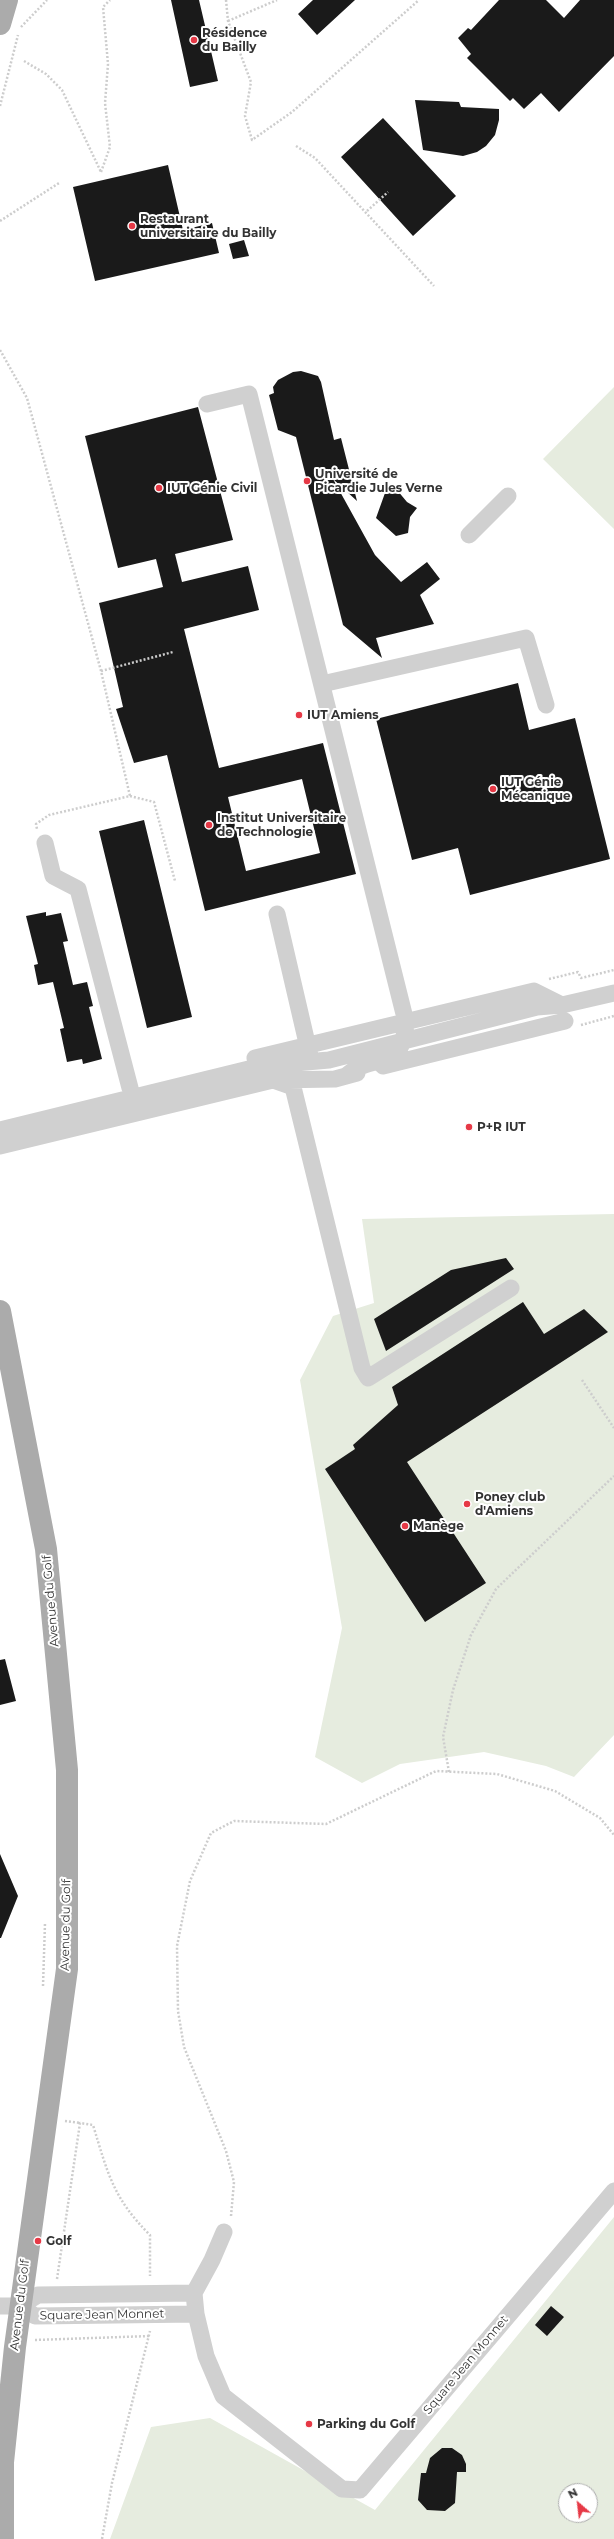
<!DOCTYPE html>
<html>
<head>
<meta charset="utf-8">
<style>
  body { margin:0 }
  #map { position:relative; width:614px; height:2539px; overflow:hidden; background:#fff; font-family:Montserrat,sans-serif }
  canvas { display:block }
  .north { position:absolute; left:558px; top:2483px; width:40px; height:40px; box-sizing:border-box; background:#fff; border:1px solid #adadad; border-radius:50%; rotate:332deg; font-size:11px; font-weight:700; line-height:16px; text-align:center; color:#333 }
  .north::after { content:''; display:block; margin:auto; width:14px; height:18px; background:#e63946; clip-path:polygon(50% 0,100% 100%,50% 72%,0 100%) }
</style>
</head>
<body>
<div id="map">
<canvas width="614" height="2539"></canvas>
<div class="north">N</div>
</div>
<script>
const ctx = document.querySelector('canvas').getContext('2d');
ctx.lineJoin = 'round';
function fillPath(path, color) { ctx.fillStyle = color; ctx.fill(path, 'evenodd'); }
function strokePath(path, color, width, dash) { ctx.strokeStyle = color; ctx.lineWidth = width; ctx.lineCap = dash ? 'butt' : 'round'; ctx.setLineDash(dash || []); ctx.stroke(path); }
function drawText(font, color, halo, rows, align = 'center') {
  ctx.font = font + ' Montserrat,sans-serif'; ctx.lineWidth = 4; ctx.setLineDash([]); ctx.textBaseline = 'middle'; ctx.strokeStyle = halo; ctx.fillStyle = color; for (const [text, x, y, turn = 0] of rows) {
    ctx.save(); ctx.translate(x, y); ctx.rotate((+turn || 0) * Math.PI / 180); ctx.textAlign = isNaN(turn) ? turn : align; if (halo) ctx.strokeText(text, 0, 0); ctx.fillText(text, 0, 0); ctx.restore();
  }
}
fillPath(new Path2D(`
  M614 387V529L543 459Z
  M614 1214V1735L574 1777 546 1766 484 1752 400 1764 362 1783 315 1757 342 1628 300 1380 333 1316 374 1303 362 1219Z
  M614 2217V2539H110L151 2427 210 2418 375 2510ZM566 2491H590V2515H566Z`), '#e6ecdf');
fillPath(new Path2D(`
  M171 0H199L218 81 190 87Z
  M313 0H355L317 35 298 14Z
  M499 0H546L564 18 580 0H614V56L559 112 541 93 524 109 513 98 510 101 467 58 471 54 458 38 468 28 471 30Z
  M415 100 459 102 461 107 499 109V120L495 135 486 146 477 152 463 156 423 150Z
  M383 118 456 196 413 236 341 157Z
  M168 165 183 230 212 223 219 253 95 281 73 187Z
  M244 240 249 256 233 259 229 244Z
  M301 371 318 376 321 382 334 440 341 438 357 501 333 479 375 555 401 582 427 562 440 579 420 595 434 624 376 638 382 658 343 625 296 437 278 430 269 395 274 393 273 387 278 380 293 372Z
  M198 407 233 540 175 554 182 582 248 566 259 610 184 629 219 768 323 743 356 874 205 911 167 755 134 763 116 709 123 707 99 603 163 587 156 559 118 568 85 436ZM302 779 320 853 246 871 228 797Z
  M397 490 407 502 417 508 410 517 408 533 396 536 376 518 385 493Z
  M518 683 529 730 575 718 610 859 470 895 458 848 412 860 376 719Z
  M144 820 192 1017 147 1028 99 831Z
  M46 912V916L61 913 68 941 63 942 73 985 87 982 93 1006 89 1007 102 1059 83 1064 82 1059 67 1062 60 1029 64 1028 53 982 38 985 34 965 38 964 26 916Z
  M506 1258 514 1269 386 1351 374 1319 451 1270Z
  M523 1302 544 1334 584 1309 608 1332 407 1462 486 1583 425 1622 325 1469 355 1449 353 1445 398 1405 392 1387Z
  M5 1659 16 1701 0 1705V1660Z
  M0 1854 18 1896 1 1938H0Z
  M551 2306 564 2317 547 2336 535 2325Z
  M442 2448H452L462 2455 466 2464V2472H457L455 2503 445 2511 427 2510 418 2500 421 2473H426L430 2458Z`), '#1a1a1a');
strokePath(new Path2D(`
  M226 0 228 21 251 82 245 116 252 140 292 112 419 0
  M228 21 277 0
  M21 27 47 0
  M24 61 46 74 62 90 101 172
  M0 106 18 35
  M296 146 315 158 434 286
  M101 172 110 147 105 103 108 64 103 7 110 0
  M367 211 388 192
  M0 221 59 183
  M0 350 27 398 101 671 130 796 49 815 36 824 37 829
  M101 671 173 652
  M130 796 154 802 175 881
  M549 979 578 972 581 978 614 970
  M581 1025 614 1016
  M582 1380 614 1428
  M449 1772 443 1737 453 1690 471 1635 496 1589 614 1476
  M43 1986 45 1923
  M65 2121 80 2123
  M231 2216 234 2182 226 2151 184 2047 178 2011 177 1946 190 1881 211 1833 234 1821 326 1824 436 1771 497 1774 555 1791 600 1818 614 1835
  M57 2279 80 2123 93 2125C108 2174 113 2198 150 2235V2276
  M35 2340 150 2336
  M102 2539 112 2483 150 2331`), '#cdcdcd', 2.5, [2, 2]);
strokePath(new Path2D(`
  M207 404 249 394 406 1022C402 1075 376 1050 346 1076
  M469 535 508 496
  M322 684 526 638 546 705
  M45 843 53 876 78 889 130 1088
  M277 914 310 1056
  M255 1058 534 991 562 1005
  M383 1066 565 1021
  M276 1081 293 1087 362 1368 368 1378 511 1288
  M0 1130 261 1066 329 1060 537 1007 562 1005 614 993
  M0 1146 273 1080 335 1079 357 1073
  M224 2232 212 2260 194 2293 196 2314 206 2356 223 2396 342 2489 360 2490 614 2191
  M0 2306H20L38 2295 194 2293
  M20 2306 35 2316 196 2314`), '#d0d0d0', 17);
strokePath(new Path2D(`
  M0 24 7 0
  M0 1311 46 1549 67 1770V1969L15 2347 3 2462V2539`), '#ababab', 22);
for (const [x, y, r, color] of [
  [194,40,4,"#e63946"],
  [132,226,4,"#e63946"],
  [307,481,4,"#e63946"],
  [159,488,4,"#e63946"],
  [299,715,4,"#e63946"],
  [493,789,4,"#e63946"],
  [209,825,4,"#e63946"],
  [469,1127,4,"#e63946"],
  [467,1504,4,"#e63946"],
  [405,1526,4,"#e63946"],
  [38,2241,4,"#e63946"],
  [309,2424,4,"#e63946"]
]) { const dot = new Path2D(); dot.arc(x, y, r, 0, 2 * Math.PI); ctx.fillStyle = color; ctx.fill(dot); strokePath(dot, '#fff', 1.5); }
drawText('bold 12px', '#333', '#fff', [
  ["Résidence",202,33],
  ["du Bailly",202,47],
  ["Restaurant",140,219],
  ["universitaire du Bailly",140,233],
  ["Université de",315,474],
  ["Picardie Jules Verne",315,488],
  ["IUT Génie Civil",167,488],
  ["IUT Amiens",307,715],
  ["IUT Génie",501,782],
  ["Mécanique",501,796],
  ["Institut Universitaire",217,818],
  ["de Technologie",217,832],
  ["P+R IUT",477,1127],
  ["Poney club",475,1497],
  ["d'Amiens",475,1511],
  ["Manège",413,1526],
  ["Golf",46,2241],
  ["Parking du Golf",317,2424]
], 'left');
drawText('12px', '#333', '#fff', [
  ["Avenue du Golf",51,1601,-95],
  ["Avenue du Golf",66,1925,-89],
  ["Avenue du Golf",20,2305,-83],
  ["Square Jean Monnet",102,2315,-1],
  ["Square Jean Monnet",466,2365,-50]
]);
</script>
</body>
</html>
